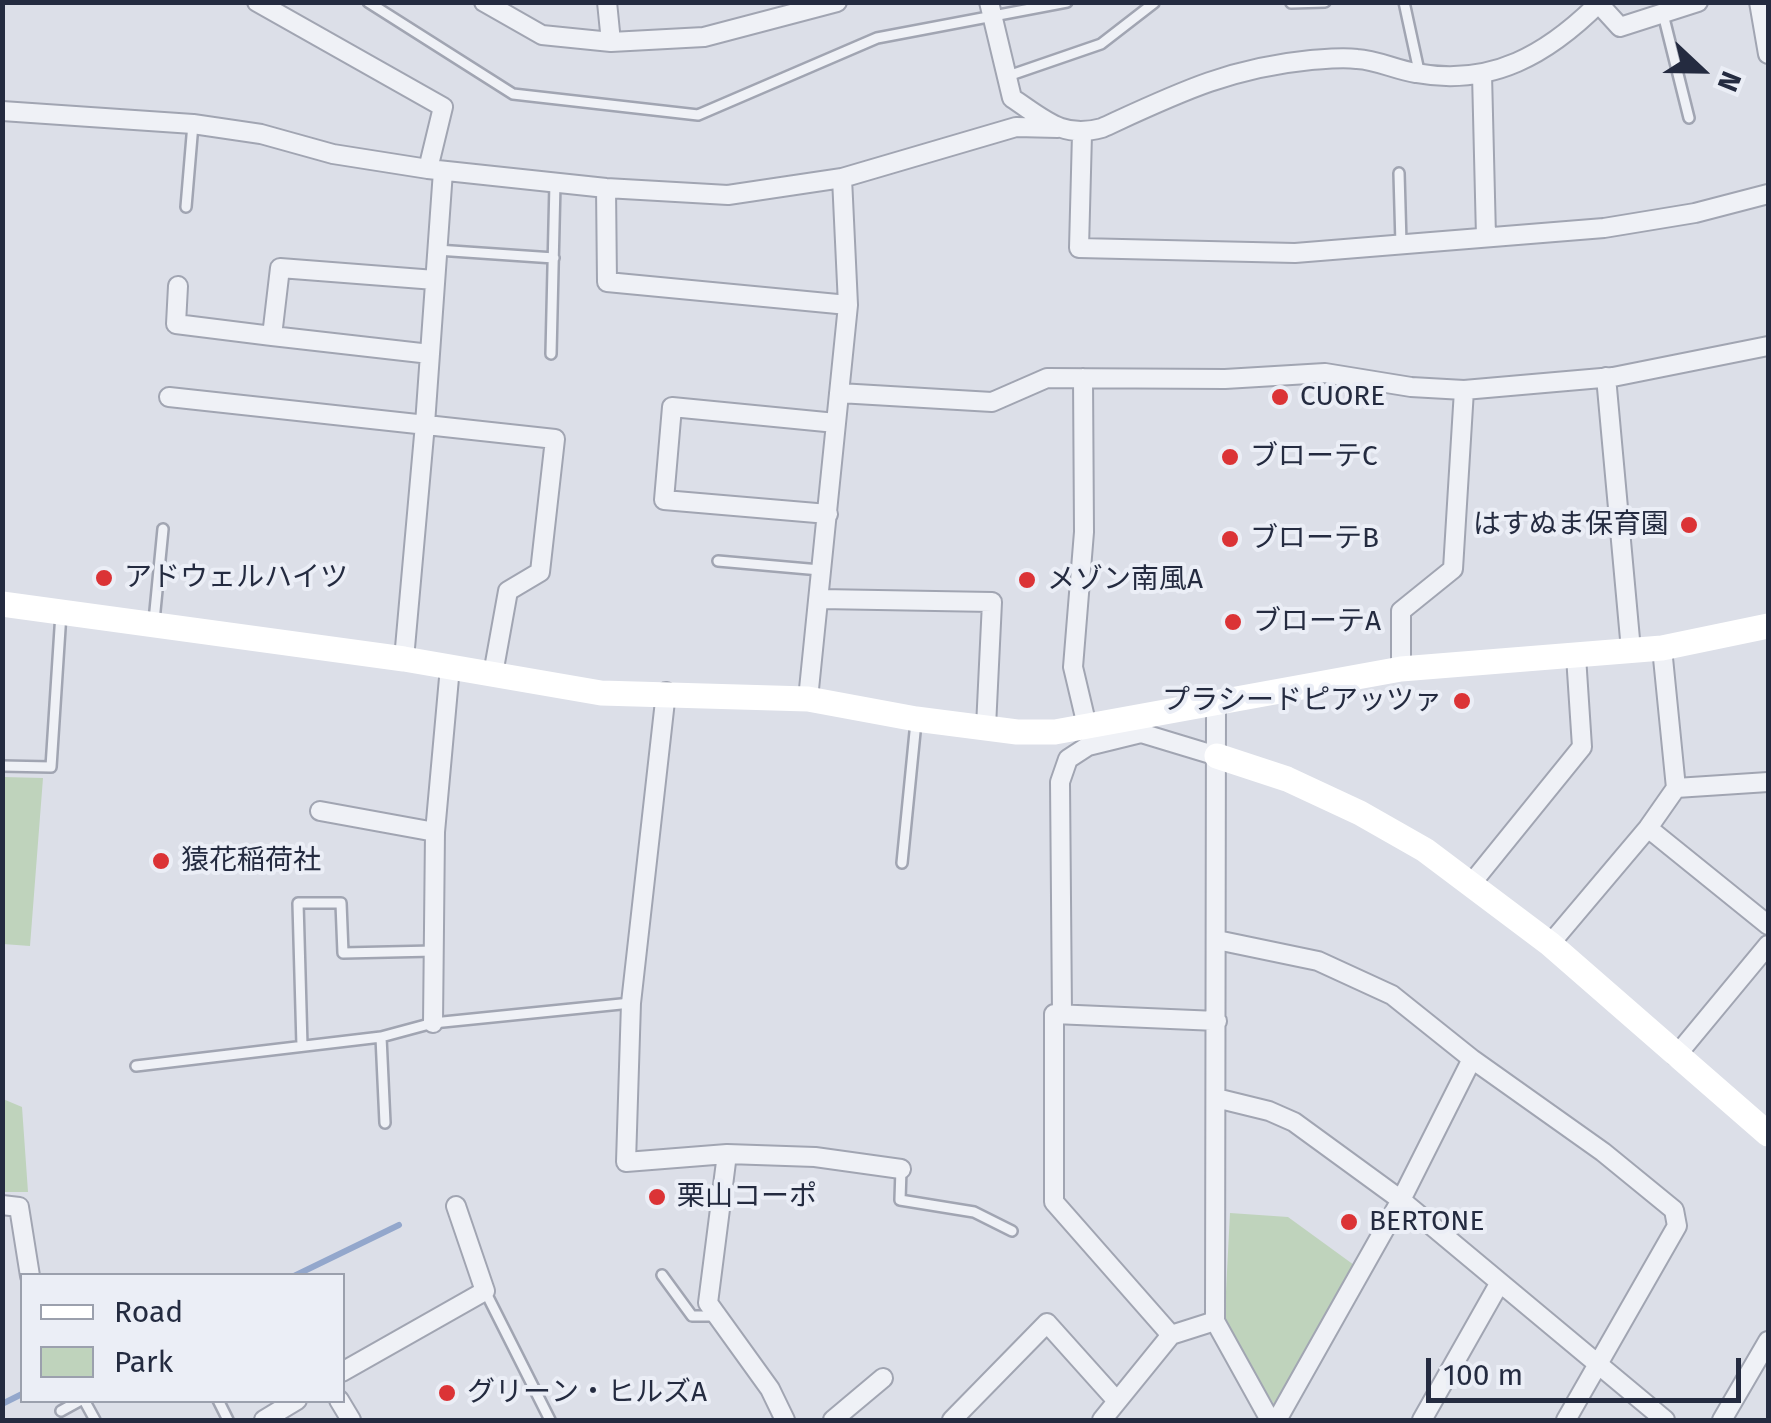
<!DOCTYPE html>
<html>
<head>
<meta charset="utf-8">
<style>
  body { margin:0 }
  #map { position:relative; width:1771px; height:1423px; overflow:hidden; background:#dcdfe8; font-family:"Fira Sans",sans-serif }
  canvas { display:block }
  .frame { position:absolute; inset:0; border:5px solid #242b40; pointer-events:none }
  .legend { position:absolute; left:20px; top:1273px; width:325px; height:130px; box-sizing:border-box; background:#ebeef6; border:2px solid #9ba0ad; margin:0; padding:12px 18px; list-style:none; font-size:30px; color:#242b40 }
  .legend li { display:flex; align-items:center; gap:20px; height:50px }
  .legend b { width:50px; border:2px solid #9ba0ad }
  .north { position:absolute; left:1651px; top:20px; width:100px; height:100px; -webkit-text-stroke:8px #ebeef6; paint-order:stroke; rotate:112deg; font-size:28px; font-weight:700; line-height:40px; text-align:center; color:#242b40 }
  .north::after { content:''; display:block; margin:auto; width:35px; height:45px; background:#242b40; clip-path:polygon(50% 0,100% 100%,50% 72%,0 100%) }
  .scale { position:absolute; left:1426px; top:1358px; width:315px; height:45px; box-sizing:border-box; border:5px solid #242b40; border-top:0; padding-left:12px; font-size:30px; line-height:35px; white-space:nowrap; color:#242b40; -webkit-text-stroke:8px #ebeef6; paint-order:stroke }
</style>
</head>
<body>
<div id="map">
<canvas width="1771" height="1423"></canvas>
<div class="frame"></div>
<ul class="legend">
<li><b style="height:12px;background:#fff"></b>Road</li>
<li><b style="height:28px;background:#bfd3bc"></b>Park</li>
</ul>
<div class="north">N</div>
<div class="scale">100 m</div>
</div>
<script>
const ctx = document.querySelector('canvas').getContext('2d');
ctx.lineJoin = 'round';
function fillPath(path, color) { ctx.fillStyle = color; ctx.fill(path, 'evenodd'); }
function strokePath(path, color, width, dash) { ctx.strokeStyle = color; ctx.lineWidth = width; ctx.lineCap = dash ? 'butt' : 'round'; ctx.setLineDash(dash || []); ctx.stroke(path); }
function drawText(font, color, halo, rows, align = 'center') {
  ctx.font = font + ' "Fira Sans","Noto Sans JP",sans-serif'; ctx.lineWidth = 8; ctx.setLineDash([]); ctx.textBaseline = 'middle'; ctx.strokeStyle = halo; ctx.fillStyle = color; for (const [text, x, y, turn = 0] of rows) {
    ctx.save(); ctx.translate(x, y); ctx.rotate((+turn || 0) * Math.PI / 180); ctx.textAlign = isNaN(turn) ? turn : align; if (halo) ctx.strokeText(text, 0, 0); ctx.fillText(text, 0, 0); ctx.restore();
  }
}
fillPath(new Path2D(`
  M3 777 43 778 30 946 3 944Z
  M3 1099 22 1107 28 1192H3Z
  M1230 1213 1288 1217 1354 1265 1274 1404 1224 1330Z`), '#bfd3bc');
strokePath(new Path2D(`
  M294 1276 399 1225
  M2 1404 22 1394`), '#93a7cc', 6);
const lane = new Path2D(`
  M368 2 513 94 698 115 877 38 1067 2
  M1404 2 1419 71
  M1291 3 1325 2
  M1663 14 1689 118
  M1008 76 1101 44 1154 3
  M1399 173 1401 244
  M186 207 193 124
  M437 250 554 258
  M551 354 555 183
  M718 561 820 570
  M154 621 163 529
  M2 766 51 767 61 613
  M902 863 916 722
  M302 1046 298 903H341L343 953 434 951
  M136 1066 381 1037
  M385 1123 381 1037 433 1023 631 1003
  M901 1169 900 1200 974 1212 1012 1231
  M662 1275 692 1316H718
  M485 1291 550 1420
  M84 1400 95 1420
  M218 1400 228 1420
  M61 1411 81 1400`);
const street = new Path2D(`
  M257 2 443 107 428 169
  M484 2 542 35 611 42 704 37 837 2
  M607 2 611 42
  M989 2 1012 98C1044 119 1062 139 1102 128 1176 94 1228 68 1311 60 1325 59 1342 57 1357 59 1377 60 1396 70 1416 73 1492 87 1548 54 1600 2
  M1759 2 1768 54
  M1599 4 1620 27 1698 2
  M1482 74 1486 237
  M2 111 193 124 261 134 333 154 428 169 606 188 728 195 842 178 1016 127 1058 128
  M1082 134 1079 248 1295 253 1604 228 1695 213 1768 194
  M606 188 607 282 848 305
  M178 286 176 324 272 336
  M430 354 272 336 280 268 435 280
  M1606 377 1631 650
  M1083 378 1084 532 1073 667 1087 726
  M839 393 992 402 1047 378 1225 379 1325 373 1411 387 1464 390 1613 377 1768 346
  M169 397 555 439 540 572 508 591 493 674
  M828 514 664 500 672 407 836 423
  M821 599 992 602 986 727
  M404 659 425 424 443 171
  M1401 669V611L1453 569 1464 390
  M666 692 631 1003 626 1162 727 1154 708 1303 770 1389 785 1420
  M808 699 848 305 842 178
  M1216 703 1215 1321 1270 1420
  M1676 788 1768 782
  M320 811 435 832
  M1648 828 1768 925
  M1471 884 1582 747 1576 656
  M1217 940 1318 961 1392 995 1472 1059 1401 1200 1277 1420
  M1550 944 1648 828 1676 788 1662 648
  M1062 1014 1060 782 1068 759 1088 746 1141 733 1217 756
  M433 1023 435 832 450 667
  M1676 1056 1768 945
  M1472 1059 1603 1152 1674 1210 1677 1226 1566 1420
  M1216 1098 1269 1111 1294 1122 1401 1200 1665 1420
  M727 1154 815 1157 901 1169
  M2 1205 19 1207 30 1276
  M1171 1335 1054 1202V1014L1217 1021
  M342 1372 485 1291 456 1206
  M339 1400 351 1420
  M264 1420 297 1400
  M833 1420 883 1378
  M952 1420 1047 1323 1117 1401
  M1102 1420 1171 1335 1215 1321
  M1422 1420 1499 1284
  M1722 1420 1768 1341`);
strokePath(lane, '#a1a5b2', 14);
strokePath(street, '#a1a5b2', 22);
strokePath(lane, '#eff1f6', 9);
strokePath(street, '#eff1f6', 18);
strokePath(new Path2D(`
  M2 604 404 659 601 693 808 699 916 719 1017 732H1055L1401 669 1662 648 1768 626
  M1217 756 1287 779 1360 813 1425 850 1550 944 1768 1134`), '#fff', 25);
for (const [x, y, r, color] of [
  [1280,397,10,"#db3336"],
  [1230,457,10,"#db3336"],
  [1689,525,10,"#db3336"],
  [1230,539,10,"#db3336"],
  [104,578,10,"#db3336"],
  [1027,580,10,"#db3336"],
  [1233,622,10,"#db3336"],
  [1462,701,10,"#db3336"],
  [161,861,10,"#db3336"],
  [657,1197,10,"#db3336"],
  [1349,1222,10,"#db3336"],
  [447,1393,10,"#db3336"]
]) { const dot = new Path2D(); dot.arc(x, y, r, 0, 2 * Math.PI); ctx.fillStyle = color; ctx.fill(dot); strokePath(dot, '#ebeef6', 4); }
drawText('28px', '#242b40', '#ebeef6', [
  ["CUORE",1300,397],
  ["ブローテC",1250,457],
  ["はすぬま保育園",1669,525,"right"],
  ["ブローテB",1250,539],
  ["アドウェルハイツ",124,578],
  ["メゾン南風A",1047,580],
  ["ブローテA",1253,622],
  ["プラシードピアッツァ",1442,701,"right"],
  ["猿花稲荷社",181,861],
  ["栗山コーポ",677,1197],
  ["BERTONE",1369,1222],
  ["グリーン・ヒルズA",467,1393]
], 'left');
</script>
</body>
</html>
